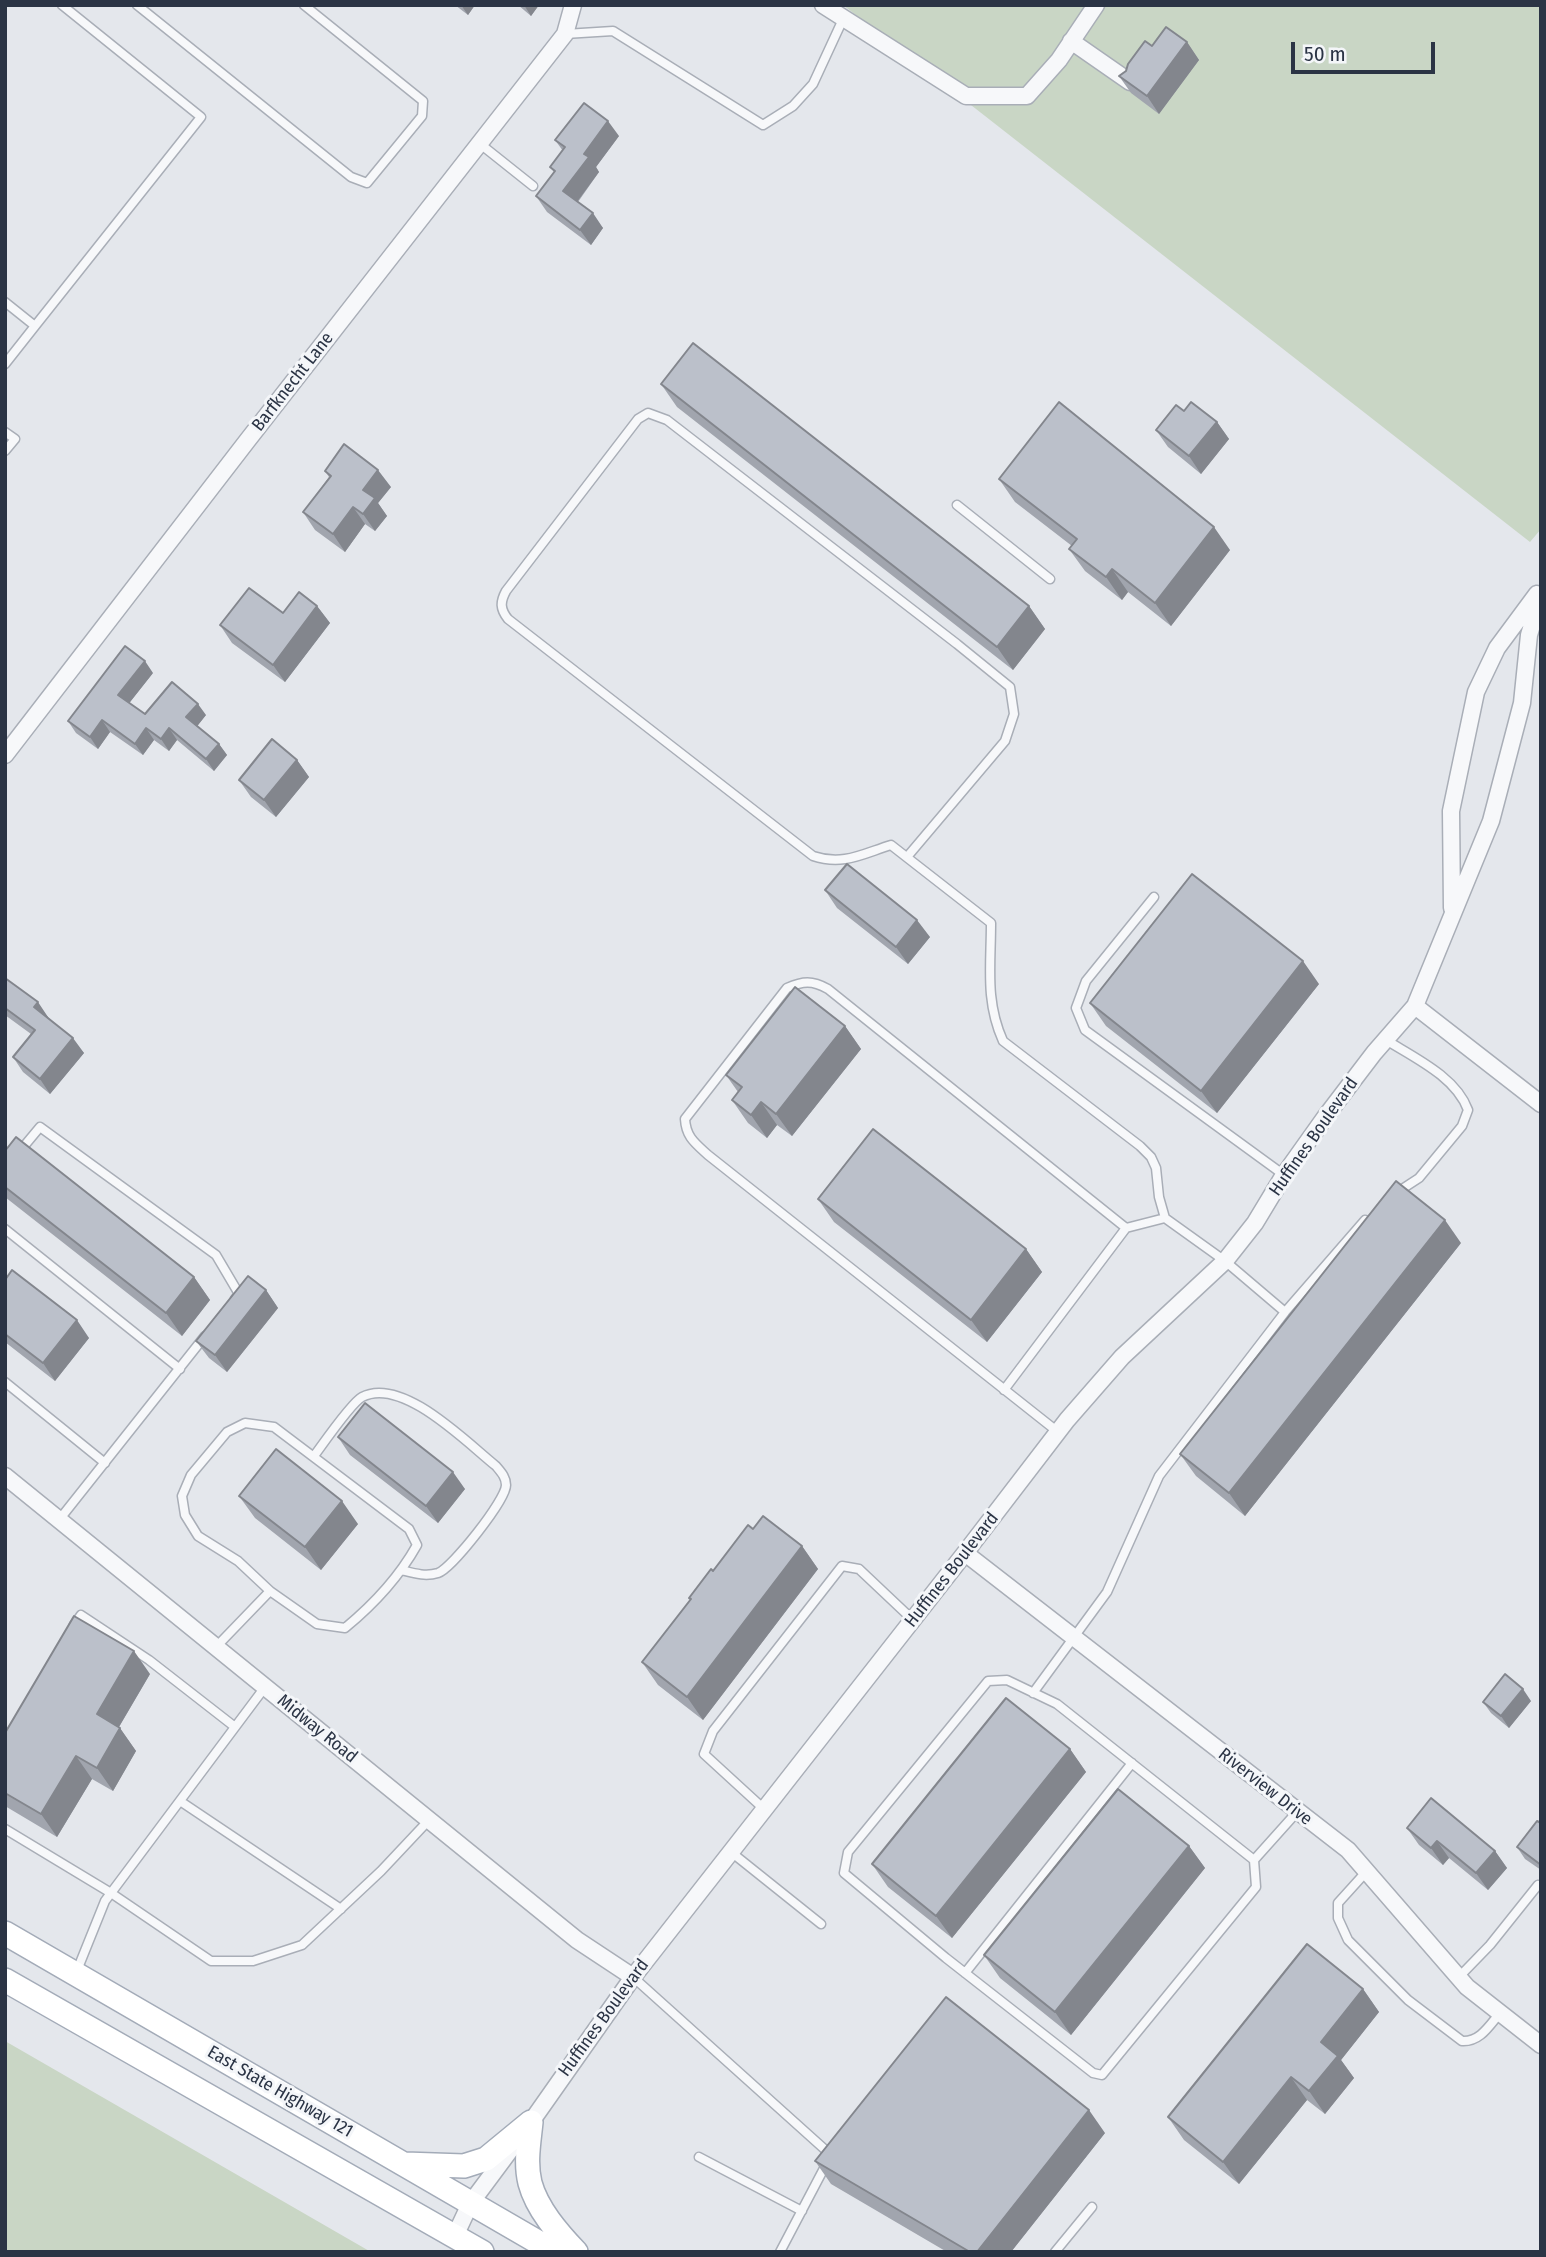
<!DOCTYPE html>
<html>
<head>
<meta charset="utf-8">
<style>
  body { margin:0 }
  #map { position:relative; width:1546px; height:2257px; overflow:hidden; background:#e4e7ec; font-family:"Fira Sans Condensed",sans-serif }
  canvas { display:block }
  .frame { position:absolute; inset:0; border:7px solid #2b3445; pointer-events:none }
  .scale { position:absolute; left:1291px; top:42px; width:144px; height:32px; box-sizing:border-box; border:4px solid #2b3445; border-top:0; padding-left:9px; font-size:21px; line-height:24px; white-space:nowrap; color:#2b3445; -webkit-text-stroke:5px #f4f6f9; paint-order:stroke }
</style>
</head>
<body>
<div id="map">
<canvas width="1546" height="2257"></canvas>
<div class="frame"></div>
<div class="scale">50 m</div>
</div>
<script>
const ctx = document.querySelector('canvas').getContext('2d');
ctx.lineJoin = 'round';
function fillPath(path, color) { ctx.fillStyle = color; ctx.fill(path, 'evenodd'); }
function strokePath(path, color, width, dash) { ctx.strokeStyle = color; ctx.lineWidth = width; ctx.lineCap = dash ? 'butt' : 'round'; ctx.setLineDash(dash || []); ctx.stroke(path); }
function drawText(font, color, halo, rows, align = 'center') {
  ctx.font = font + ' "Fira Sans Condensed",sans-serif'; ctx.lineWidth = 6; ctx.setLineDash([]); ctx.textBaseline = 'middle'; ctx.strokeStyle = halo; ctx.fillStyle = color; for (const [text, x, y, turn = 0] of rows) {
    ctx.save(); ctx.translate(x, y); ctx.rotate((+turn || 0) * Math.PI / 180); ctx.textAlign = isNaN(turn) ? turn : align; if (halo) ctx.strokeText(text, 0, 0); ctx.fillText(text, 0, 0); ctx.restore();
  }
}
fillPath(new Path2D(`
  M843 5H1541V529L1530 542Z
  M5 2041 371 2252H5Z`), '#c9d6c5');
const lane = new Path2D(`
  M137 5 351 177 367 183 422 116 423 101 304 5
  M565 34 613 31 763 125 793 106 813 84 844 17
  M479 143 533 186
  M5 302 35 326 201 117 62 5
  M5 364 35 326
  M5 432 15 439 5 451
  M957 505 1050 579
  M907 857 1005 741 1014 714 1010 687 957 644 667 420 648 413 638 419 506 591C500 602 500 609 508 619L813 856C843 866 862 854 891 845L991 923C991 966 985 1001 1003 1041L1140 1146 1151 1157 1156 1168 1159 1197 1165 1218 1225 1261 1285 1312
  M1154 897 1086 981 1076 1008 1085 1030 1284 1175
  M1386 1040C1415 1058 1456 1077 1468 1110L1462 1126 1419 1178 1396 1193
  M5 1169 40 1127 216 1255 239 1294 235 1299
  M5 1229 180 1369
  M5 1382 105 1463
  M1004 1390 1126 1228
  M1058 1432 708 1155C695 1143 686 1137 685 1119L787 988C803 981 812 980 828 989L1126 1228 1165 1218
  M314 1456C323 1444 351 1403 362 1397 402 1376 466 1442 496 1466 501 1472 506 1477 506 1485 506 1500 452 1568 438 1573 425 1577 413 1573 401 1570
  M59 1520 205 1336
  M74 1625 81 1615 149 1660 235 1727
  M216 1647 270 1591 317 1624 345 1628C373 1605 399 1577 417 1545L409 1529 274 1427 245 1423 227 1432 191 1475 182 1496 185 1515 198 1536 238 1561 270 1591
  M1033 1693 1107 1592 1159 1476 1285 1312 1365 1220
  M180 1801 341 1909
  M764 1809 704 1754 713 1731 842 1566 859 1569 913 1620
  M5 1829 111 1893 211 1961H253L302 1945 381 1871 429 1820
  M731 1852 821 1924
  M1254 1860 1057 1704 1007 1680 988 1681 848 1852 844 1873 946 1958 1093 2073 1102 2075 1256 1887 1254 1860 1297 1812
  M1366 1872 1338 1903V1918L1348 1940 1408 2000 1462 2041C1480 2042 1489 2026 1500 2013
  M76 1973 105 1901 265 1687
  M965 1973 1132 1763
  M633 1977 831 2155 780 2252
  M1458 1978 1490 1945 1538 1885
  M699 2157 802 2211
  M1055 2252 1092 2207`);
const street = new Path2D(`
  M823 5 966 96H1027L1059 60 1096 5
  M1071 41 1130 82
  M5 755 247 441 565 34 573 5
  M1452 908 1451 811 1476 692 1497 648 1537 594
  M1415 1006 1541 1104
  M5 1476 577 1940 633 1977
  M965 1553 1348 1850 1467 1987 1541 2045
  M455 2236 470 2204 531 2122 633 1977 965 1553 1067 1420 1122 1357 1225 1261 1255 1223 1284 1175 1326 1116 1374 1053 1415 1006 1491 821 1522 703 1529 635 1541 595`);
const primary = new Path2D(`
  M5 1933 555 2252
  M5 1980 482 2252
  M531 2122C529 2142 525 2163 530 2183 537 2209 558 2233 576 2252
  M405 2164 464 2166 486 2159 531 2122`);
strokePath(lane, '#a9aeb7', 11);
strokePath(street, '#a9aeb7', 19);
strokePath(primary, '#a3abb8', 26);
strokePath(lane, '#f7f8fa', 8);
strokePath(street, '#f7f8fa', 16);
strokePath(primary, '#fff', 23);
fillPath(new Path2D(`
  M455 5H475L468 15Z
  M518 5H539L531 16Z
  M1187 42 1199 60 1159 114 1131 93 1119 76 1126 71 1152 46Z
  M619 136 596 167 599 172 578 202 603 228 591 245 547 212 536 196 554 172 550 167 563 151 555 140Z
  M661 384 1029 606 1045 629 1013 670 677 407Z
  M1184 411 1217 422 1229 439 1201 474 1168 447 1156 430Z
  M325 471 391 487 378 503 387 516 375 531 365 524 345 552 315 530 303 512 329 477Z
  M999 479 1230 550 1171 626 1128 592 1122 600 1085 571 1069 549 1072 546 1015 502Z
  M317 606 330 623 285 682 232 643 220 625Z
  M153 673 129 703 145 714 206 715 197 726 219 744 227 755 214 771 177 740 169 751 154 740 143 755 110 732 98 749 76 733 68 721Z
  M297 760 309 777 276 817 251 797 239 780Z
  M825 890 930 937 908 964 837 908Z
  M5 978 48 1017 84 1053 50 1094 23 1072 13 1057 31 1034 5 1015Z
  M1319 984 1217 1113 1106 1026 1090 1003Z
  M845 1026 861 1049 792 1136 777 1125 767 1138 748 1123 732 1100 738 1092 726 1075Z
  M5 1151 194 1277 210 1300 182 1336 5 1197Z
  M818 1199 1026 1249 1042 1272 987 1342 834 1222Z
  M1461 1243 1245 1516 1196 1476 1180 1454Z
  M5 1280 89 1338 55 1381 5 1342Z
  M266 1290 278 1308 227 1372 209 1358 196 1341Z
  M338 1437 465 1489 438 1523 350 1455Z
  M239 1496 358 1524 321 1570 255 1518Z
  M753 1529 802 1546 818 1569 703 1720 658 1685 642 1662 713 1571Z
  M150 1674 119 1727 136 1751 113 1791 92 1779 57 1837 5 1806V1733Z
  M1531 1701 1509 1728 1491 1713 1483 1702Z
  M1070 1749 1086 1772 952 1938 888 1887 872 1864Z
  M1541 1823V1870L1525 1859 1517 1847Z
  M1407 1828 1495 1851 1507 1868 1488 1890 1449 1858 1443 1865 1419 1845Z
  M1189 1846 1205 1868 1071 2035 1000 1978 984 1955Z
  M1363 1989 1379 2012 1341 2060 1354 2078 1325 2114 1307 2100 1239 2184 1184 2140 1168 2117Z
  M1105 2133 1011 2252H947L831 2184 815 2161Z`), '#a1a5ae');
fillPath(new Path2D(`
  M461 5H475L468 15Z
  M524 5H539L531 16Z
  M1187 42 1199 60 1159 114 1147 96Z
  M608 121 619 136 596 167 599 172 574 206 563 191 584 154Z
  M593 213 603 228 591 245 580 230Z
  M1217 422 1229 439 1201 474 1189 456Z
  M378 470 391 487 378 503 387 516 375 531 363 514V490Z
  M353 507 365 524 345 552 333 534Z
  M1214 527 1230 550 1171 626 1155 603Z
  M1112 569 1128 592 1122 600 1106 577Z
  M317 606 330 623 285 682 273 665Z
  M1029 606 1045 629 1013 670 997 647Z
  M145 661 153 673 127 706 118 695Z
  M198 704 206 715 195 729 186 717Z
  M102 720 110 732 98 749 90 737Z
  M146 728 154 740 143 755 135 744Z
  M169 728 177 740 169 751 161 739Z
  M219 744 227 755 214 771 206 759Z
  M297 760 309 777 276 817 264 800Z
  M917 920 930 937 908 964 896 947Z
  M1303 961 1319 984 1217 1113 1201 1091Z
  M38 1002 48 1017 45 1022 34 1007Z
  M845 1026 861 1049 792 1136 776 1114Z
  M73 1038 84 1053 50 1094 40 1079Z
  M761 1102 777 1125 767 1138 751 1115Z
  M1445 1220 1461 1243 1245 1516 1229 1493Z
  M1026 1249 1042 1272 987 1342 971 1320Z
  M194 1277 210 1300 182 1336 166 1313Z
  M266 1290 278 1308 227 1372 215 1355Z
  M77 1320 89 1338 55 1381 43 1363Z
  M453 1472 465 1489 438 1523 426 1506Z
  M342 1501 358 1524 321 1570 305 1547Z
  M802 1546 818 1569 703 1720 687 1697Z
  M134 1651 150 1674 113 1737 97 1714Z
  M1523 1689 1531 1701 1509 1728 1501 1716Z
  M120 1728 136 1751 113 1791 97 1768Z
  M1070 1749 1086 1772 952 1938 936 1916Z
  M76 1756 92 1779 57 1837 41 1814Z
  M1437 1841 1449 1858 1443 1865 1431 1848Z
  M1189 1846 1205 1868 1071 2035 1055 2012Z
  M1495 1851 1507 1868 1488 1890 1476 1873Z
  M1363 1989 1379 2012 1341 2060 1354 2078 1325 2114 1309 2091 1321 2042Z
  M1291 2077 1307 2100 1239 2184 1223 2162Z
  M1089 2110 1105 2133 1011 2252H977Z`), '#83868d');
const building = new Path2D(`
  M1166 27 1187 42 1147 96 1119 76 1126 71 1128 64 1145 41 1152 46Z
  M584 103 608 121 584 154 589 157 563 191 593 213 580 230 536 196 555 171 550 167 565 147 555 140Z
  M693 343 1029 606 997 647 661 384Z
  M1059 402 1214 527 1155 603 1112 569 1106 577 1069 549 1077 539 999 479Z
  M1191 402 1217 422 1189 456 1156 430 1176 405 1184 411Z
  M344 444 378 470 363 490 375 498 363 514 353 507 333 534 303 512 331 476 325 471Z
  M249 588 283 613 299 592 317 606 273 665 220 625Z
  M125 646 145 661 118 695 145 714 172 682 198 704 186 717 219 744 206 759 169 728 161 739 146 728 135 744 102 720 90 737 68 721Z
  M272 739 297 760 264 800 239 780Z
  M847 864 917 920 896 947 825 890Z
  M1192 874 1303 961 1201 1091 1090 1003Z
  M5 978 38 1002 34 1007 73 1038 40 1079 13 1057 35 1030 5 1008Z
  M795 987 845 1026 776 1114 761 1102 751 1115 732 1100 742 1087 726 1075Z
  M873 1129 1026 1249 971 1320 818 1199Z
  M16 1137 194 1277 166 1313 5 1187V1151Z
  M1396 1181 1445 1220 1229 1493 1180 1454Z
  M12 1270 77 1320 43 1363 5 1334V1280Z
  M248 1276 266 1290 215 1355 196 1341Z
  M365 1403 453 1472 426 1506 338 1437Z
  M276 1449 342 1501 305 1547 239 1496Z
  M763 1516 802 1546 687 1697 642 1662 691 1599 689 1598 711 1569 713 1571 748 1525 753 1529Z
  M74 1616 134 1651 97 1714 120 1728 97 1768 76 1756 41 1814 5 1793V1733Z
  M1505 1674 1523 1689 1501 1716 1483 1702Z
  M1006 1698 1070 1749 936 1916 872 1864Z
  M1118 1789 1189 1846 1055 2012 984 1955Z
  M1431 1798 1495 1851 1476 1873 1437 1841 1431 1848 1407 1828Z
  M1537 1821 1541 1823V1865L1517 1847Z
  M1307 1944 1363 1989 1321 2042 1338 2056 1309 2091 1291 2077 1223 2162 1168 2117Z
  M946 1997 1089 2110 977 2252H970L815 2161Z`);
fillPath(building, '#bbc0ca');
strokePath(building, '#83868d', 2);
drawText('18px', '#2b3445', '#f4f6f9', [
  ["Barfknecht Lane",293,382,-52],
  ["Huffines Boulevard",1314,1137,-55],
  ["Huffines Boulevard",952,1570,-52],
  ["Midway Road",317,1729,39],
  ["Riverview Drive",1265,1787,38],
  ["Huffines Boulevard",604,2018,-54],
  ["East State Highway 121",280,2092,30]
]);
</script>
</body>
</html>
